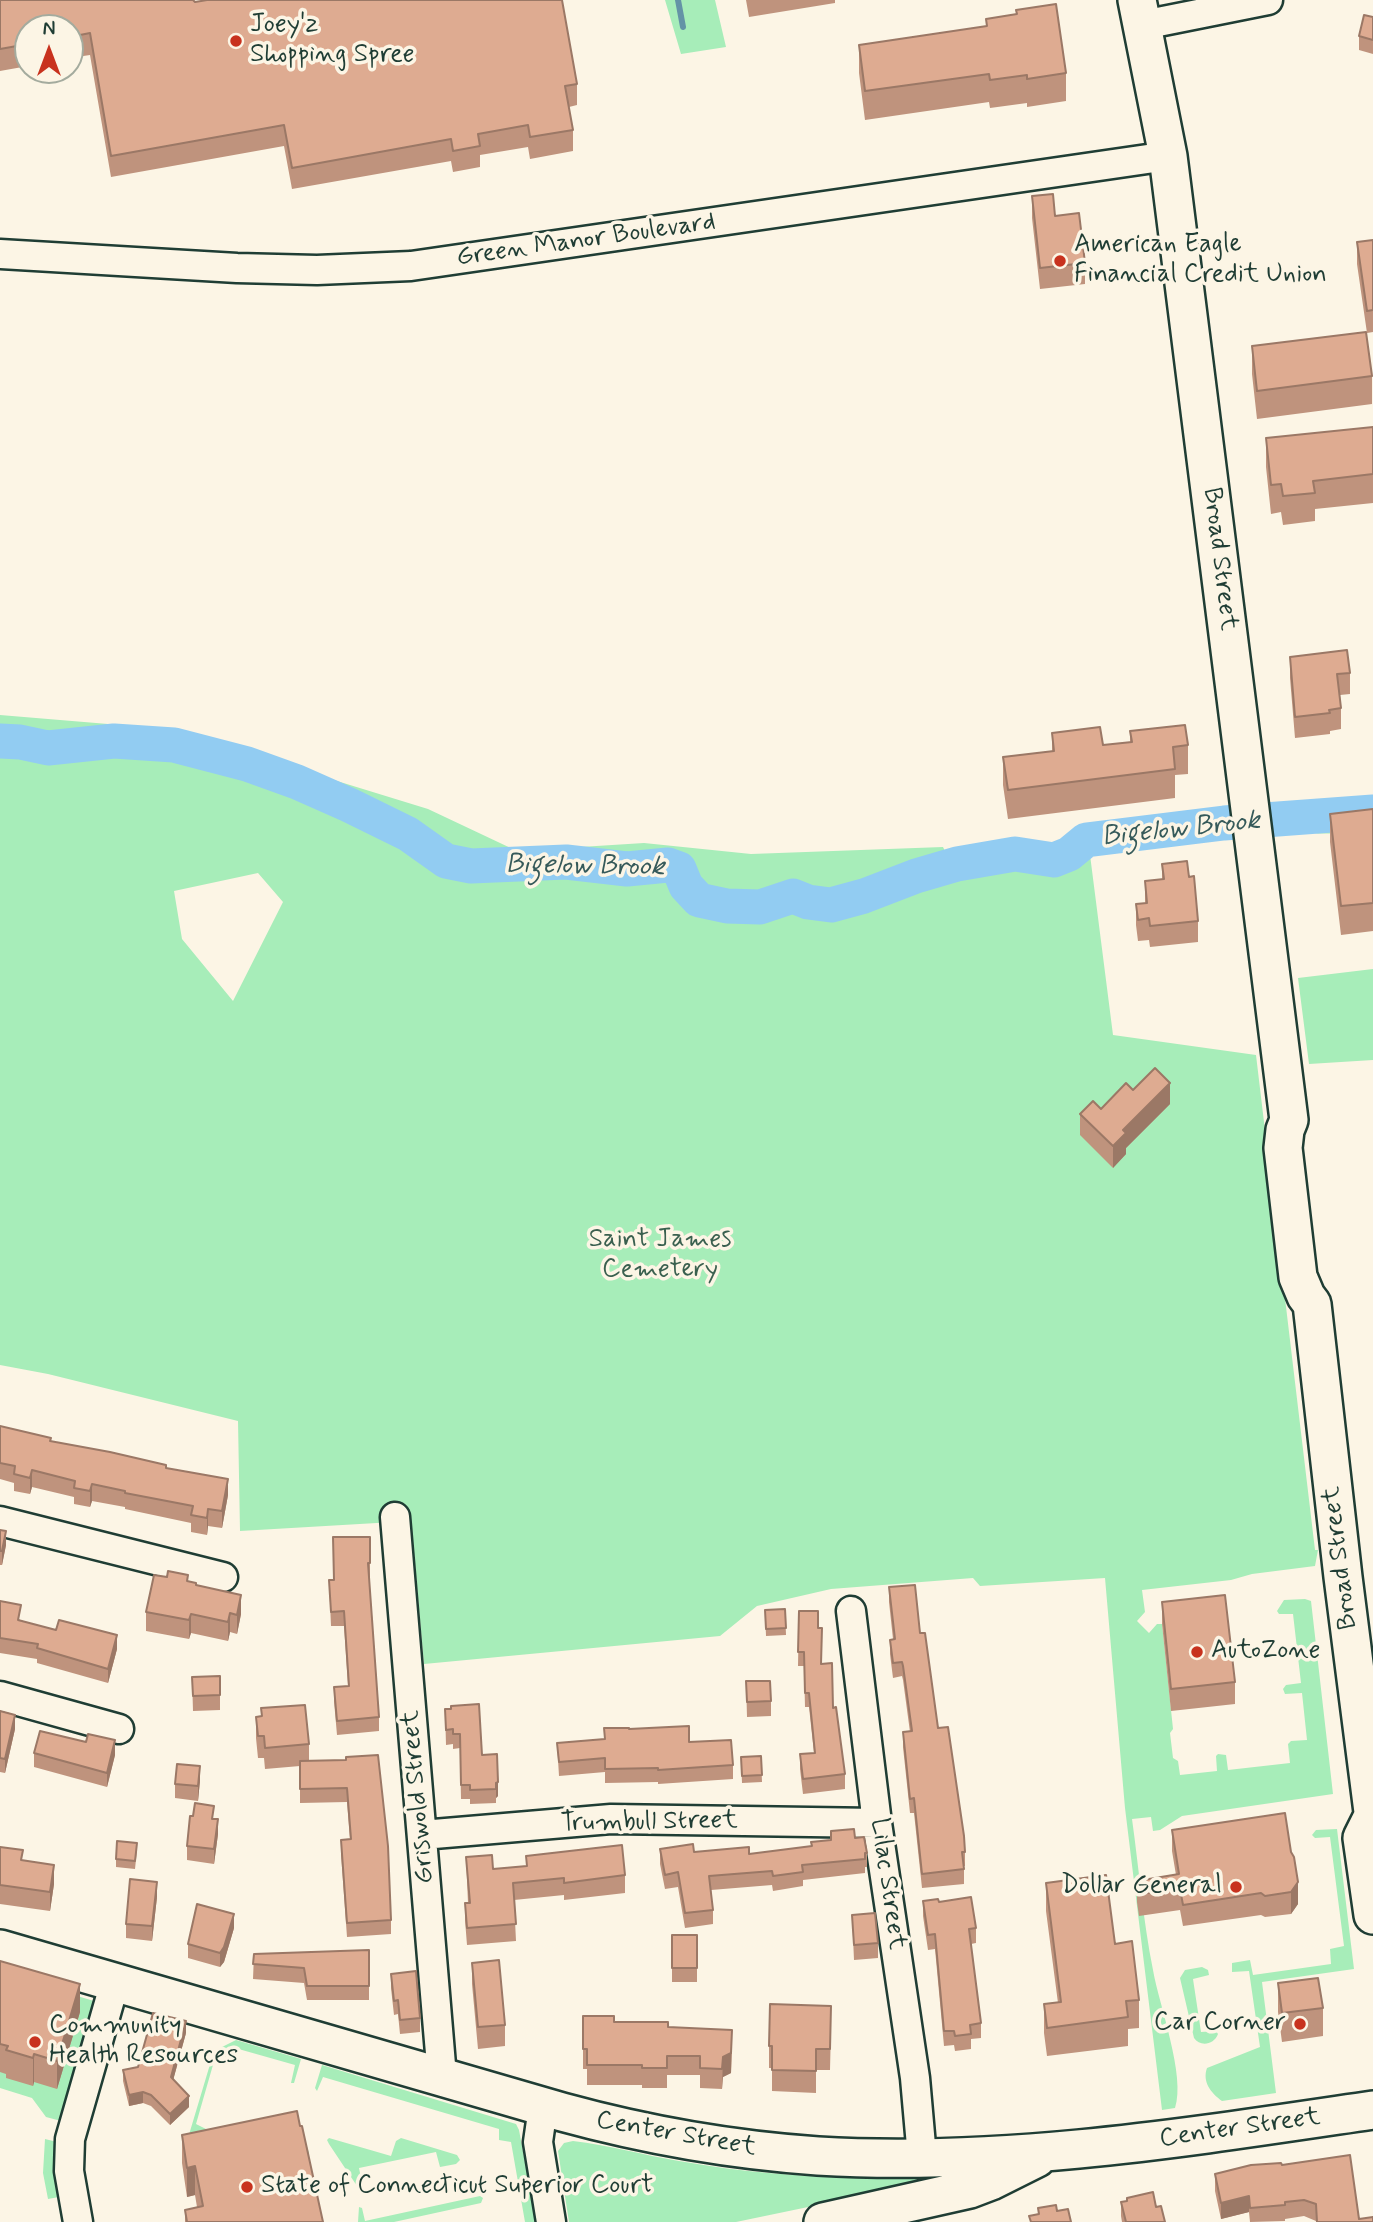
<!DOCTYPE html>
<html>
<head>
<meta charset="utf-8">
<style>
  body { margin:0 }
  #map { position:relative; width:1373px; height:2222px; overflow:hidden; background:#fcf5e5; font-family:Mynerve,sans-serif }
  canvas { display:block }
  .north { position:absolute; left:14px; top:14px; width:70px; height:70px; box-sizing:border-box; background:#fcf5e5; border:2px solid #a4ab9e; border-radius:50%; rotate:0deg; font-size:19px; font-weight:700; line-height:28px; text-align:center; color:#1f3d34 }
  .north::after { content:''; display:block; margin:auto; width:24px; height:32px; background:#c8321e; clip-path:polygon(50% 0,100% 100%,50% 72%,0 100%) }
</style>
</head>
<body>
<div id="map">
<canvas width="1373" height="2222"></canvas>
<div class="north">N</div>
</div>
<script>
const ctx = document.querySelector('canvas').getContext('2d');
ctx.lineJoin = 'round';
function fillPath(path, color) { ctx.fillStyle = color; ctx.fill(path, 'evenodd'); }
function strokePath(path, color, width, dash) { ctx.strokeStyle = color; ctx.lineWidth = width; ctx.lineCap = dash ? 'butt' : 'round'; ctx.setLineDash(dash || []); ctx.stroke(path); }
function drawText(font, color, halo, rows, align = 'center') {
  ctx.font = font + ' Mynerve,sans-serif'; ctx.lineWidth = 7; ctx.setLineDash([]); ctx.textBaseline = 'middle'; ctx.strokeStyle = halo; ctx.fillStyle = color; for (const [text, x, y, turn = 0] of rows) {
    ctx.save(); ctx.translate(x, y); ctx.rotate((+turn || 0) * Math.PI / 180); ctx.textAlign = isNaN(turn) ? turn : align; if (halo) ctx.strokeText(text, 0, 0); ctx.fillText(text, 0, 0); ctx.restore();
  }
}
fillPath(new Path2D(`
  M665 0H715L726 47 681 54Z
  M0 715 168 729 428 809 517 851 644 843 751 854 943 847 951 864 1089 847 1113 1035 1256 1055 1315 1550H1318L1315 1566 1252 1574 1231 1580 1142 1590 1145 1612 1137 1621 1149 1633 1157 1624H1162L1173 1729 1170 1733 1173 1758 1178 1761 1180 1775 1217 1771 1216 1756 1218 1754 1226 1755 1228 1770 1290 1763 1288 1744 1291 1741 1307 1740 1302 1693 1285 1694 1283 1689 1286 1685 1301 1683 1293 1614H1279L1277 1611 1284 1600 1305 1599 1311 1601 1333 1794 1182 1816 1160 1830 1153 1831 1151 1817 1132 1819C1139 1869 1143 1920 1153 1970 1159 2005 1186 2076 1175 2108L1162 2110 1125 1808 1105 1578 980 1586 973 1578 831 1589 757 1606 720 1636 424 1664 411 1521 240 1531 238 1421 48 1374 0 1365ZM258 873 283 902 233 1001 182 939 174 891Z
  M1373 797V827C1361 829 1318 838 1309 831 1304 828 1301 816 1298 811L1300 802 1306 800 1324 801Z
  M1373 969V1060L1309 1064 1298 978Z
  M1337 1829 1354 1969 1262 1982 1276 2093 1222 2101C1211 2093 1202 2082 1207 2068L1260 2047 1249 1971 1232 1972V1963L1250 1960 1253 1975 1331 1964 1330 1949 1344 1946 1330 1837 1315 1838 1312 1835 1316 1830Z
  M1202 1967 1208 1970 1209 1975 1193 1979 1201 2032 1216 2031 1218 2034C1214 2045 1200 2047 1194 2038L1180 1978 1185 1970Z
  M0 1973 94 2001 61 2121 46 2117 32 2098 0 2088Z
  M236 2040 301 2059 294 2083H291L295 2065 235 2048 230 2061 215 2058 196 2124 208 2130 304 2137 309 2153 191 2161 182 2158 214 2051Z
  M322 2065 516 2124 519 2130 536 2222H525L511 2142 499 2140V2129L323 2077 317 2091 315 2088Z
  M329 2138 391 2156 396 2141 401 2138 457 2155 460 2160 456 2164 440 2167 436 2152 359 2168 362 2183 357 2186 329 2144 327 2140Z
  M45 2139 57 2142V2180L59 2197 48 2199 43 2173Z
  M573 2141C608 2145 643 2155 679 2161 764 2176 850 2181 937 2175L941 2178 938 2180 736 2222H569L558 2151 564 2143Z
  M480 2196 483 2198 481 2203 394 2222H358L359 2207 362 2208 365 2221Z`), '#a7edb9');
strokePath(new Path2D(`
  M678 0 683 27`), '#6493a6', 6);
strokePath(new Path2D(`
  M0 741 20 742 48 748 114 741 174 745 247 764 297 782 349 805 408 834 446 861 471 866 566 862 627 869 668 865 679 869 686 886 699 900 727 906 760 907 793 896 808 902 831 905 864 896 916 876 957 864 1015 854 1054 860 1069 854 1086 840 1224 823 1373 812`), '#92ccf2', 35);
const minor = new Path2D(`
  M1143 25 1268 0
  M0 254 237 268 317 270 411 266 1168 156
  M395 1517 442 2077
  M0 1521 223 1577
  M851 1611 877 1823 915 2078 922 2157
  M0 1696 119 1729
  M422 1835 611 1819 877 1823
  M543 2107 538 2142 551 2222
  M78 2222 69 2171 70 2139 115 1982`);
const major = new Path2D(`
  M1137 0 1168 156 1289 1120 1285 1130 1283 1148 1298 1277 1306 1296 1312 1304 1343 1577 1373 1812
  M1373 1816 1362 1838 1373 1915
  M0 1949 562 2112C646 2135 731 2150 818 2156 1004 2167 1189 2137 1373 2110
  M823 2222 970 2189 991 2181 1037 2158`);
strokePath(minor, '#1f3d34', 33);
strokePath(major, '#1f3d34', 42);
strokePath(minor, '#fcf5e5', 28);
strokePath(major, '#fcf5e5', 37);
fillPath(new Path2D(`
  M0 0 195 2 577 84V105L569 107 573 130V151L530 159 528 147 480 155V167L453 172 451 161 292 189 284 146 111 177 90 55 70 58V28H28V66L0 71Z
  M746 0H835V3L749 17Z
  M1373 17V54L1359 50V36Z
  M986 19 1066 73V101L1027 107V103L990 108 989 102 865 120 859 73V45L986 26Z
  M1032 196 1055 216 1085 263V284L1040 289 1032 218Z
  M1373 240V332L1367 333 1357 264V242Z
  M1252 346 1372 376V404L1257 419 1252 374Z
  M1373 427V503L1315 509V521L1283 525 1281 512 1271 514 1266 467V438Z
  M1290 657 1350 673V694L1340 695 1341 708V729L1330 731V734L1295 738 1290 678Z
  M1130 731 1188 745V774L1175 775V798L1008 819 1003 785V757L1052 751V733L1103 745 1130 742Z
  M1373 809V931L1341 935 1330 842V814Z
  M1162 864 1189 877 1198 921V942L1150 947 1149 940 1138 941 1136 925V904L1145 903V881L1162 880Z
  M1133 1090 1170 1104 1126 1148V1154L1113 1168 1080 1135V1114L1101 1109Z
  M0 1426 51 1441 166 1468 228 1495 222 1528 208 1526 207 1535 191 1532V1523L125 1509V1507L92 1501 90 1507 74 1504V1497L32 1487 30 1494 14 1491V1483L0 1479Z
  M0 1530 6 1545 2 1565H0Z
  M370 1537V1578H369L379 1717V1731L337 1735 334 1701V1687L348 1686 344 1626H331L329 1580H333Z
  M188 1581 196 1585 241 1614 237 1634 230 1632 228 1641 191 1633 189 1639 146 1631V1612Z
  M889 1587 920 1633 938 1728 965 1852V1866H964V1884L922 1888 914 1813H910L903 1747V1732H910L903 1680 902 1676 893 1678 890 1654V1640L893 1639 889 1602Z
  M0 1601 20 1620 117 1649 108 1683 37 1663V1659L0 1653Z
  M1162 1602 1235 1682V1704L1171 1711 1162 1624Z
  M785 1609 786 1635 766 1636 765 1610Z
  M799 1611 818 1628 822 1664 833 1708 845 1774V1789L803 1794 800 1769V1754L814 1753 809 1707H805L804 1666H798Z
  M220 1676V1710L193 1711 192 1677Z
  M746 1681 771 1701V1716L747 1717Z
  M261 1708 309 1744V1761L346 1760 391 1920V1934L347 1937 341 1854V1840H350L347 1802 300 1803V1766L265 1769 264 1758H258L256 1738V1717L261 1716Z
  M445 1709 482 1755 497 1754 498 1796 496 1798V1803L470 1804V1799H461L460 1748 453 1749V1744L446 1745Z
  M0 1711 15 1729 5 1773 0 1772Z
  M629 1729 689 1742 733 1765V1779L658 1784V1782L605 1783V1772L559 1776 557 1743 605 1739Z
  M86 1742 115 1755 107 1787 34 1767V1753Z
  M761 1756 762 1782 742 1783 741 1757Z
  M200 1780 198 1801 175 1798V1784Z
  M1285 1813 1298 1904 1291 1914 1265 1917 1261 1915 1183 1926 1180 1910 1139 1916 1137 1902V1881L1176 1875 1172 1851V1830Z
  M214 1819 218 1834 214 1864 187 1860V1846Z
  M831 1831 855 1838 867 1853V1867H865V1873L803 1880V1886L773 1891 772 1885 711 1890 713 1910V1924L685 1928 678 1887 665 1889 660 1864V1849L749 1854 811 1846 831 1840Z
  M0 1847 23 1861 54 1884 50 1911 0 1904Z
  M137 1850 135 1869 116 1867V1859Z
  M526 1856 625 1875V1893L564 1900V1895L514 1900 516 1941 467 1945 465 1920V1903H468L466 1857 493 1869 526 1867Z
  M1046 1883 1115 1944 1139 2000V2028L1128 2029V2046L1047 2056 1044 2033V2004L1058 2003 1046 1911Z
  M157 1897 152 1941 126 1938V1924Z
  M923 1901 939 1902 976 1928V1943L971 1944 981 2023V2038L971 2039V2049L955 2051 954 2045 944 2046 935 1949 928 1950 923 1916Z
  M852 1915 878 1943V1958L854 1960Z
  M234 1928 224 1962 220 1967 188 1958V1944Z
  M672 1935H697V1982H672Z
  M369 1950V2000H307L304 1983 253 1979 254 1954Z
  M0 1961 80 2012 57 2089 34 2082 33 2086 6 2078V2074L0 2072Z
  M472 1963 505 2025V2046L478 2049 472 1984Z
  M391 1974 420 2018V2032L400 2034 398 2014 394 2015 391 1988Z
  M1278 1983 1323 2008V2036L1282 2042 1278 2012Z
  M583 2016 614 2022 668 2027 732 2050 731 2073 723 2077 722 2089 700 2088V2075H667V2088H642V2085H587V2069H583Z
  M831 2027 830 2070H816V2093L772 2091V2068H769V2046Z
  M186 2033 173 2080 189 2107 170 2125 151 2106 143 2103 129 2106 123 2081V2070L138 2067Z
  M182 2135 323 2222H185V2210L197 2207 195 2195 187 2197 182 2163Z
  M1282 2165 1359 2219 1373 2222H1316V2221L1304 2216 1285 2219V2221L1250 2222 1249 2212 1221 2219 1215 2191V2174Z
  M1127 2198 1165 2222H1122L1121 2216V2202L1127 2201Z`), '#bf937d');
fillPath(new Path2D(`
  M1170 1083V1104L1126 1148V1154L1113 1168V1146L1123 1130Z
  M32 1470V1487L30 1494V1478Z
  M228 1479V1495L222 1528V1511Z
  M92 1484V1501L90 1507V1491Z
  M208 1509V1526L207 1535V1518Z
  M6 1531V1545L2 1565V1551Z
  M241 1595V1614L237 1634V1615Z
  M230 1613V1632L228 1641V1622Z
  M191 1614V1633L189 1639V1620Z
  M117 1635V1649L108 1683V1669Z
  M15 1715V1729L5 1773V1759Z
  M115 1740V1755L107 1787V1773Z
  M200 1766V1780L198 1801V1786Z
  M498 1782V1796L496 1798V1783Z
  M218 1819V1834L214 1864V1849Z
  M54 1865V1884L50 1911V1892Z
  M157 1882V1897L152 1941V1926Z
  M1298 1882V1904L1291 1914V1892Z
  M234 1914V1928L224 1962 220 1967V1953Z
  M80 1984V2012L57 2089V2061Z
  M186 2021V2033L171 2088V2077Z
  M732 2030 731 2073 723 2077 722 2089 723 2057Z
  M34 2054V2082L33 2086V2058Z
  M143 2092V2103L129 2106V2095Z
  M189 2096V2107L170 2125V2114Z
  M195 2166V2195L187 2197V2168Z
  M1249 2196V2212L1221 2219V2203Z`), '#9b7866');
const building = new Path2D(`
  M0 0H193L195 2 207 0H562L577 84 565 86 573 130 530 137 528 125 478 134 480 146 453 151 451 139 292 168 284 125 111 156 90 33 70 37V28H28V44L0 49Z
  M1056 4 1066 73 1027 79V75L990 80 989 74 865 91 859 45 987 26 986 19 1017 14 1016 10Z
  M1364 15 1373 17V40L1359 36Z
  M1053 194 1055 216 1079 213 1085 263 1040 268 1032 196Z
  M1373 240V310L1367 311 1357 242Z
  M1366 332 1372 376 1257 391 1252 346Z
  M1373 427V474L1313 481 1315 493 1283 496 1281 484 1271 485 1266 438Z
  M1347 650 1350 673 1337 674 1341 708 1329 710 1330 713 1295 717 1290 657Z
  M1185 725 1188 745 1173 747 1175 769 1008 790 1003 757 1054 751 1052 733 1100 727 1103 745 1132 742 1130 731Z
  M1373 809V903L1341 906 1330 814Z
  M1187 861 1189 877 1194 876 1198 921 1150 926 1149 918 1138 920 1136 904 1147 903 1145 881 1164 879 1162 864Z
  M1155 1068 1170 1083 1123 1130 1126 1133 1113 1146 1080 1114 1093 1101 1101 1109 1126 1083 1133 1090Z
  M0 1426 51 1438 50 1441 110 1452 166 1465V1468L228 1479 222 1511 208 1509 207 1518 191 1515 193 1506 125 1493V1491L92 1484 90 1491 74 1488 75 1481 32 1470 30 1478 14 1474 15 1466 0 1463Z
  M0 1530 6 1531 2 1551H0Z
  M333 1537H370V1563H368L379 1717 337 1721 334 1687 349 1686 344 1611 331 1612 329 1580H334Z
  M168 1571 188 1575 187 1581 196 1583V1585L241 1595 237 1615 230 1613 228 1622 191 1614 189 1620 146 1612 154 1575 167 1577Z
  M915 1585 920 1633H925L938 1728 948 1727 964 1836 965 1852H962L964 1869 922 1874 914 1798 910 1799 903 1732 912 1731 903 1666 902 1662 893 1663 890 1640 895 1639 889 1587Z
  M1225 1595 1235 1682 1171 1689 1162 1602Z
  M0 1601 21 1605 18 1620 56 1630 59 1620 117 1635 108 1669 37 1648 38 1644 0 1638Z
  M785 1609 786 1628 766 1629 765 1610Z
  M799 1611H818V1628H822L821 1664 832 1663 833 1708 836 1707 845 1774 803 1779 800 1754 815 1753 809 1693H805L804 1652H798Z
  M220 1676V1695L193 1696 192 1677Z
  M746 1681H770L771 1701 747 1702Z
  M479 1704 482 1755 497 1754 498 1782 496 1783V1789L470 1790V1785H461L460 1734H453V1729L446 1730 445 1709H451V1706Z
  M305 1705 309 1744 265 1748 264 1736H258L256 1717 262 1716 261 1708Z
  M0 1711 15 1715 5 1759 0 1758Z
  M689 1726V1742L731 1740 733 1765 658 1770V1768L605 1769V1758L559 1762 557 1743 605 1739 604 1728H629V1729Z
  M40 1731 86 1742 88 1734 115 1740 107 1773 34 1753Z
  M378 1755 388 1846 391 1920 347 1923 341 1840 351 1839 347 1788 300 1789V1761L346 1760V1757Z
  M761 1756 762 1775 742 1776 741 1757Z
  M177 1764 200 1766 198 1786 175 1784Z
  M195 1803 214 1806 212 1819H218L214 1849 187 1846 190 1816H193Z
  M1285 1813 1291 1852 1294 1857 1298 1882 1291 1892 1265 1896 1261 1893 1183 1905 1180 1889 1139 1894 1137 1881 1179 1874 1172 1830Z
  M854 1829 855 1838 864 1837 867 1853H865V1859L802 1865 803 1872 773 1876 772 1871 709 1876 713 1910 685 1913 678 1872 665 1875 660 1849 693 1844 694 1852 749 1847V1854L812 1846 811 1842 831 1840V1831Z
  M117 1841 137 1843 135 1861 116 1859Z
  M622 1845 625 1875 564 1883V1878L513 1883 516 1924 467 1928 465 1903H470L466 1857 492 1855 493 1869 527 1866 526 1856Z
  M0 1847 23 1850 21 1860 54 1865 50 1892 0 1885Z
  M1106 1875 1115 1944 1132 1941 1139 2000 1126 2001 1128 2017 1047 2028 1044 2004 1061 2002 1046 1883Z
  M130 1879 157 1882 152 1926 126 1924Z
  M971 1897 976 1928 969 1929 981 2023 970 2025 971 2034 955 2036 954 2031H944L935 1934 928 1935 923 1901 938 1899 939 1902Z
  M197 1904 234 1914 224 1947 220 1953 188 1944Z
  M875 1913 878 1943 854 1945 852 1915Z
  M672 1935H697V1968H672Z
  M369 1950V1986H307L304 1968 253 1964 254 1954Z
  M499 1960 505 2025 478 2027 472 1963Z
  M0 1961 80 1984 57 2061 34 2054 33 2058 6 2050 8 2046 0 2044Z
  M416 1971 420 2018 400 2020 398 2000 394 2001 391 1974Z
  M1318 1978 1323 2008 1282 2013 1278 1983Z
  M770 2004 831 2006 830 2049H816V2071L772 2070V2046H769Z
  M153 2013 186 2021 171 2077 189 2096 170 2114 151 2095 143 2092 129 2095 123 2070 138 2067Z
  M583 2016H614V2022H668V2027L732 2030 731 2053 723 2057 722 2069 700 2068V2056H667V2068H642V2065H587V2049H583Z
  M297 2111 300 2126H302L323 2222H187L185 2210 203 2206 195 2166 187 2168 182 2135Z
  M1350 2155 1359 2219 1373 2217V2222H1317L1316 2204 1304 2200 1285 2202V2205L1250 2208 1249 2196 1221 2203 1215 2174 1251 2165 1281 2163 1282 2165Z
  M1153 2192 1156 2207 1161 2206 1165 2222H1126L1121 2202 1127 2201V2198Z
  M1056 2205 1057 2211 1068 2209 1071 2222H1031L1029 2216 1039 2214 1038 2208Z`);
fillPath(building, '#deab91');
strokePath(building, '#9b7866', 2);
for (const [x, y, r, color] of [
  [236,41,7,"#c8321e"],
  [1060,261,7,"#c8321e"],
  [1197,1652,7,"#c8321e"],
  [1236,1887,7,"#c8321e"],
  [1300,2024,7,"#c8321e"],
  [35,2042,7,"#c8321e"],
  [247,2187,7,"#c8321e"]
]) { const dot = new Path2D(); dot.arc(x, y, r, 0, 2 * Math.PI); ctx.fillStyle = color; ctx.fill(dot); strokePath(dot, '#fcf5e5', 2.5); }
drawText('26px', '#1f3d34', '#fcf5e5', [
  ["Joey'z",250,26],
  ["Shopping Spree",250,56],
  ["American Eagle",1074,246],
  ["Financial Credit Union",1074,276],
  ["AutoZone",1211,1652],
  ["Dollar General",1222,1887,"right"],
  ["Car Corner",1286,2024,"right"],
  ["Community",49,2027],
  ["Health Resources",49,2057],
  ["State of Connecticut Superior Court",261,2187]
], 'left');
drawText('26px', '#1f3d34', '#fcf5e5', [
  ["Green Manor Boulevard",586,241,-8],
  ["Broad Street",1219,559,83],
  ["Broad Street",1341,1558,-97],
  ["Griswold Street",419,1797,-95],
  ["Trumbull Street",649,1823,-1],
  ["Lilac Street",887,1884,82],
  ["Center Street",1240,2129,-8],
  ["Center Street",676,2135,10]
]);
drawText('26px', '#3a604f', '#fcf5e5', [
  ["Saint James",660,1241],
  ["Cemetery",660,1271]
]);
drawText('italic 28px', '#365a5a', '#fcf5e5', [
  ["Bigelow Brook",1181,830,-6],
  ["Bigelow Brook",585,867,1]
]);
</script>
</body>
</html>
